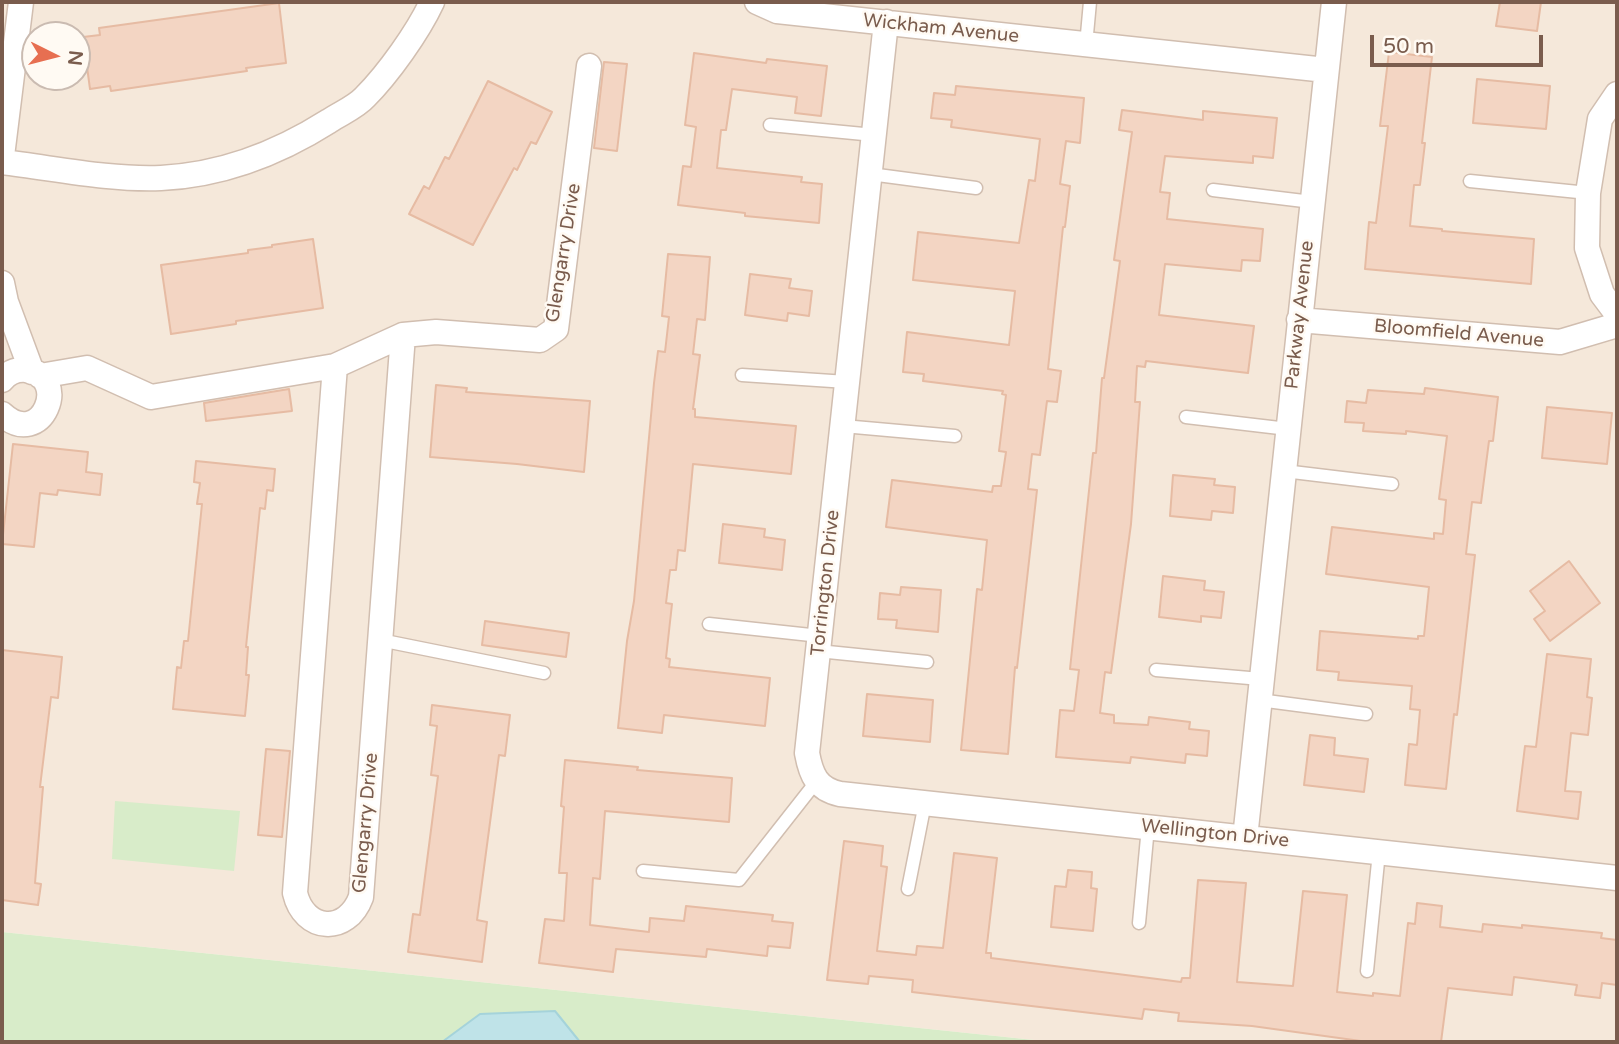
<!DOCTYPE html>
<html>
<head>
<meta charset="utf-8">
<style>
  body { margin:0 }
  #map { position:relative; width:1619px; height:1044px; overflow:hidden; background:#fdf6ec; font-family:"Varela Round",sans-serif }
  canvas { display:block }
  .frame { position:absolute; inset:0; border:4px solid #7a5c4d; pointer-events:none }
  .north { position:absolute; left:21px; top:21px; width:70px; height:70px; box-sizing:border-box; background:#fffaf3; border:2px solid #cabbb1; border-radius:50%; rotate:96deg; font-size:19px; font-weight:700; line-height:28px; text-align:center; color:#7a5c4d }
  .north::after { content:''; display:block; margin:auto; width:24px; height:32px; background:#e76f51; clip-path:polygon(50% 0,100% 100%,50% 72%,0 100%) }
  .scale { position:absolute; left:1370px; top:35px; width:173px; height:32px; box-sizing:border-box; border:4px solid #7a5c4d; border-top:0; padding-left:9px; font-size:21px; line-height:24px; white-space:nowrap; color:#7a5c4d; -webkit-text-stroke:5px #fffaf3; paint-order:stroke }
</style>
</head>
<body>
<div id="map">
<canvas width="1619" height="1044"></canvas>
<div class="frame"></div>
<div class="north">N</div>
<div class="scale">50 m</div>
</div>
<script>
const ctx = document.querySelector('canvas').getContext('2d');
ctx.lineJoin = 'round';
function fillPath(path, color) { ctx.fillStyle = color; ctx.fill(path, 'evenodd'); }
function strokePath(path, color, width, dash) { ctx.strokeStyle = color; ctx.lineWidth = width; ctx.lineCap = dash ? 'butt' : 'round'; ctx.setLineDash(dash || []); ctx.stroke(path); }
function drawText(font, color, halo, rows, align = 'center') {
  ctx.font = font + ' "Varela Round",sans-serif'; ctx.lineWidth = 5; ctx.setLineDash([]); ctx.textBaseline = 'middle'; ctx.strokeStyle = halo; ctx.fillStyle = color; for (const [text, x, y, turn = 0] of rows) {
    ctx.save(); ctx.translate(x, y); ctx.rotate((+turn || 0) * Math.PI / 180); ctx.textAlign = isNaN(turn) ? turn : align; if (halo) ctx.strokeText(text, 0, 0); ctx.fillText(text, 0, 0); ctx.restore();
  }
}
fillPath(new Path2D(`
  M2 2H1617V1042H1053L2 932ZM35 35H77V77H35Z`), '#f5e8da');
fillPath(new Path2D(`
  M115 801 240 811 234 871 112 859Z
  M2 932 1053 1042H2Z`), '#d8ecc9');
const water = new Path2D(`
  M555 1011 580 1042H442L480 1014Z`);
fillPath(water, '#bfe3e8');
strokePath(water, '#a5d3da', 2);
const building = new Path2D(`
  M1500 2H1541L1537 31 1496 26Z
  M279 3 286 63 246 68 247 71 111 91 110 86 90 89 83 37 100 35 99 28Z
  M1389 52 1432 57 1422 143H1425L1420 185H1414L1410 226 1442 229V231L1534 239 1531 284 1365 269 1369 222 1376 223 1388 126H1380Z
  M694 53 766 63 767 59 827 66 821 116 795 113 797 97 732 89 726 130H721L717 168 802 177 801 182 822 184 819 223 745 216V213L678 205 683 166 691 167 696 127 685 125Z
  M604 62 627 64 617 151 594 148Z
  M1477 79 1550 86 1546 129 1473 123Z
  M488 81 552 112 536 144 531 142 517 170 514 168 473 245 409 214 424 186 429 189 445 157 449 159Z
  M956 86 1084 98 1080 143 1066 141 1060 184 1070 186 1065 227H1063L1048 369 1061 371 1057 402 1047 401 1040 455 1032 454 1028 489 1037 490 1017 668 1015 667 1008 754 961 750 977 589 982 590 987 540 886 527 892 480 992 492 993 486H1001L1006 452 999 451 1006 395 1002 394 1003 391 923 381 924 374 903 372 907 332 1009 345 1015 291 913 280 918 232 1019 243 1029 180 1035 181 1040 139 951 127 952 120 931 118 934 93 955 95Z
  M1122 110 1203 120V111L1277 118 1273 158 1253 156V163L1165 156 1160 192 1170 193 1167 219 1263 229 1260 261 1242 260 1241 271 1165 264 1159 315 1254 326 1248 373 1146 361 1145 367 1137 366 1135 402H1140L1131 524 1111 673 1105 672 1100 713 1114 715V723L1148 725 1149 717 1190 722 1189 729 1209 731 1207 756 1186 754 1185 763 1131 757 1130 763 1056 757 1060 710 1074 711 1079 670 1070 669 1093 453H1096L1102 378H1104L1120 261 1114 260 1132 132 1119 130Z
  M313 239 323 308 236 321V324L171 334 161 265 248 253V250L272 247V245Z
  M668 254 710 257 705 320 697 319 693 354 700 355 693 409H695V417L796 426 791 474 693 464 685 551 678 550 676 570H670L666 603 672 604 666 658 670 659 669 667 770 678 765 726 664 715 662 733 618 728 627 641 634 601 654 383 658 351 665 352 669 317 662 316Z
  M750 274 791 279 789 288 812 291 809 316 788 313 787 321 745 315Z
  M436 385 467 388 466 392 590 401 584 472 517 464 430 457Z
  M1425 388 1498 397 1493 441H1489L1481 503 1472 502 1466 554 1475 555 1457 715 1454 714 1446 789 1405 785 1409 744 1417 745 1420 710 1410 709 1412 686 1338 680 1339 672 1317 670 1320 631 1418 639V636H1424L1429 587 1326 574 1332 527 1434 539V533L1443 534 1446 500 1439 499 1447 436 1406 431V434L1363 431 1364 423 1345 422 1347 401 1366 403 1368 390 1424 394Z
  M289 389 292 411 206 421 204 403Z
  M1547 407 1612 413 1607 464 1542 458Z
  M13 444 88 452 86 472 102 474 100 495 58 490 57 495 40 493 34 547 2 544Z
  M196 461 275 469 273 491 267 490 265 509 260 508 246 647H248L246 675H249L245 716 173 709 177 667 181 668 184 641H188L202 504H197L200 483 194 482Z
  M1173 475 1215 479 1214 485 1235 487 1233 513 1212 511 1211 520 1170 516Z
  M723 524 765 529 764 537 785 540 782 570 719 563Z
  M1569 561 1600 603 1550 641 1534 619 1545 611 1530 591Z
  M1163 576 1205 581 1204 590 1224 592 1221 618 1201 616V622L1159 617Z
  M901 587 941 590 938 632 896 628 897 620 878 619 880 593 900 595Z
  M485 621 569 633 566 657 482 645Z
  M2 650 62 657 58 698 51 697 40 787H43L35 883 41 884 38 905 2 900Z
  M1547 654 1591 659 1587 697 1592 698 1588 735 1571 733 1565 791 1581 792 1578 819 1517 811 1525 746 1536 747Z
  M867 694 933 700 930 742 863 736Z
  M432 705 510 715 505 756 499 755 477 920 487 922 482 962 408 952 413 914 420 915 438 776 431 775 437 726 430 725Z
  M1310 735 1335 738 1334 755 1368 759 1364 792 1304 785Z
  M266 749 290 751 282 837 258 835Z
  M565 760 638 767 637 770 732 778 729 822 605 811 600 879 593 878 590 925 649 932 650 918 684 921 686 906 773 915 772 921 793 923 790 948 768 946 767 956 707 949 706 957 616 949 613 972 539 963 545 919 564 921 567 873H559L564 807 561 806Z
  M844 841 883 846 881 866 887 867 877 951 916 955 917 946 943 948 954 853 997 858 986 953H991V958L1181 982 1182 978H1190L1198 880 1246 883 1237 982 1293 986 1303 891 1347 895 1337 992 1373 996V993L1400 996 1408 923 1415 924 1417 903 1442 906 1440 927 1482 932 1483 924 1522 928V925L1602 933 1601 938 1617 940V985L1602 983 1600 998 1575 995 1577 985 1514 977 1512 995 1448 988 1441 1042H1368L1252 1026 1178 1021 1179 1013 1144 1009 1142 1019 912 992 913 980 869 976 868 984 827 980Z
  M1068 870 1092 872 1091 888 1097 889 1093 931 1051 927 1055 886 1066 887Z`);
fillPath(building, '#f3d5c3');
strokePath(building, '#e6bba3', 2);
const service = new Path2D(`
  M1086 45 1090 2
  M770 125 874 135
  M870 174 976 188
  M1470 181 1588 193
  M1213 190 1312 202
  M742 375 847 382
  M1186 417 1288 429
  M843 426 955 436
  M1284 471 1392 484
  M709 624 820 636
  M380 640 544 673
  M818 651 927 662
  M1156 670 1261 679
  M1259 700 1366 714
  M643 871 739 880 816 782
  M908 889 925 803
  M1139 923 1148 827
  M1367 971 1379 852`);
const minor = new Path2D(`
  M757 2 777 11 1326 70
  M886 22 807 753C811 775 817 789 840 794L1617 878
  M1617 94 1600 119 1588 193 1587 248 1602 294 1617 314
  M2 156 21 2
  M2 162C54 168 108 180 161 178 223 175 277 154 329 121 341 113 356 107 365 97 388 74 418 32 432 2
  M2 283 6 302 32 372
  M1299 320 1560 342 1617 325
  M335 366 295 893C304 932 347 935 361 897L403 335
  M40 376 87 368 151 397 335 366 403 335 436 332 540 340 556 329 589 66
  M2 380C8 373 16 369 26 370 72 376 42 451 2 414
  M1245 838 1334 2`);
strokePath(service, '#d1beb0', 15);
strokePath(minor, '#d1beb0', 27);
strokePath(service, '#fff', 12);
strokePath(minor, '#fff', 24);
drawText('19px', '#7a5c4d', '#fffaf3', [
  ["Wickham Avenue",941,29,6],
  ["Glengarry Drive",564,253,-81],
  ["Parkway Avenue",1300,315,-84],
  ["Bloomfield Avenue",1459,334,5],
  ["Torrington Drive",826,583,-84],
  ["Glengarry Drive",366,823,-85],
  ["Wellington Drive",1215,834,6]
]);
</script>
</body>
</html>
